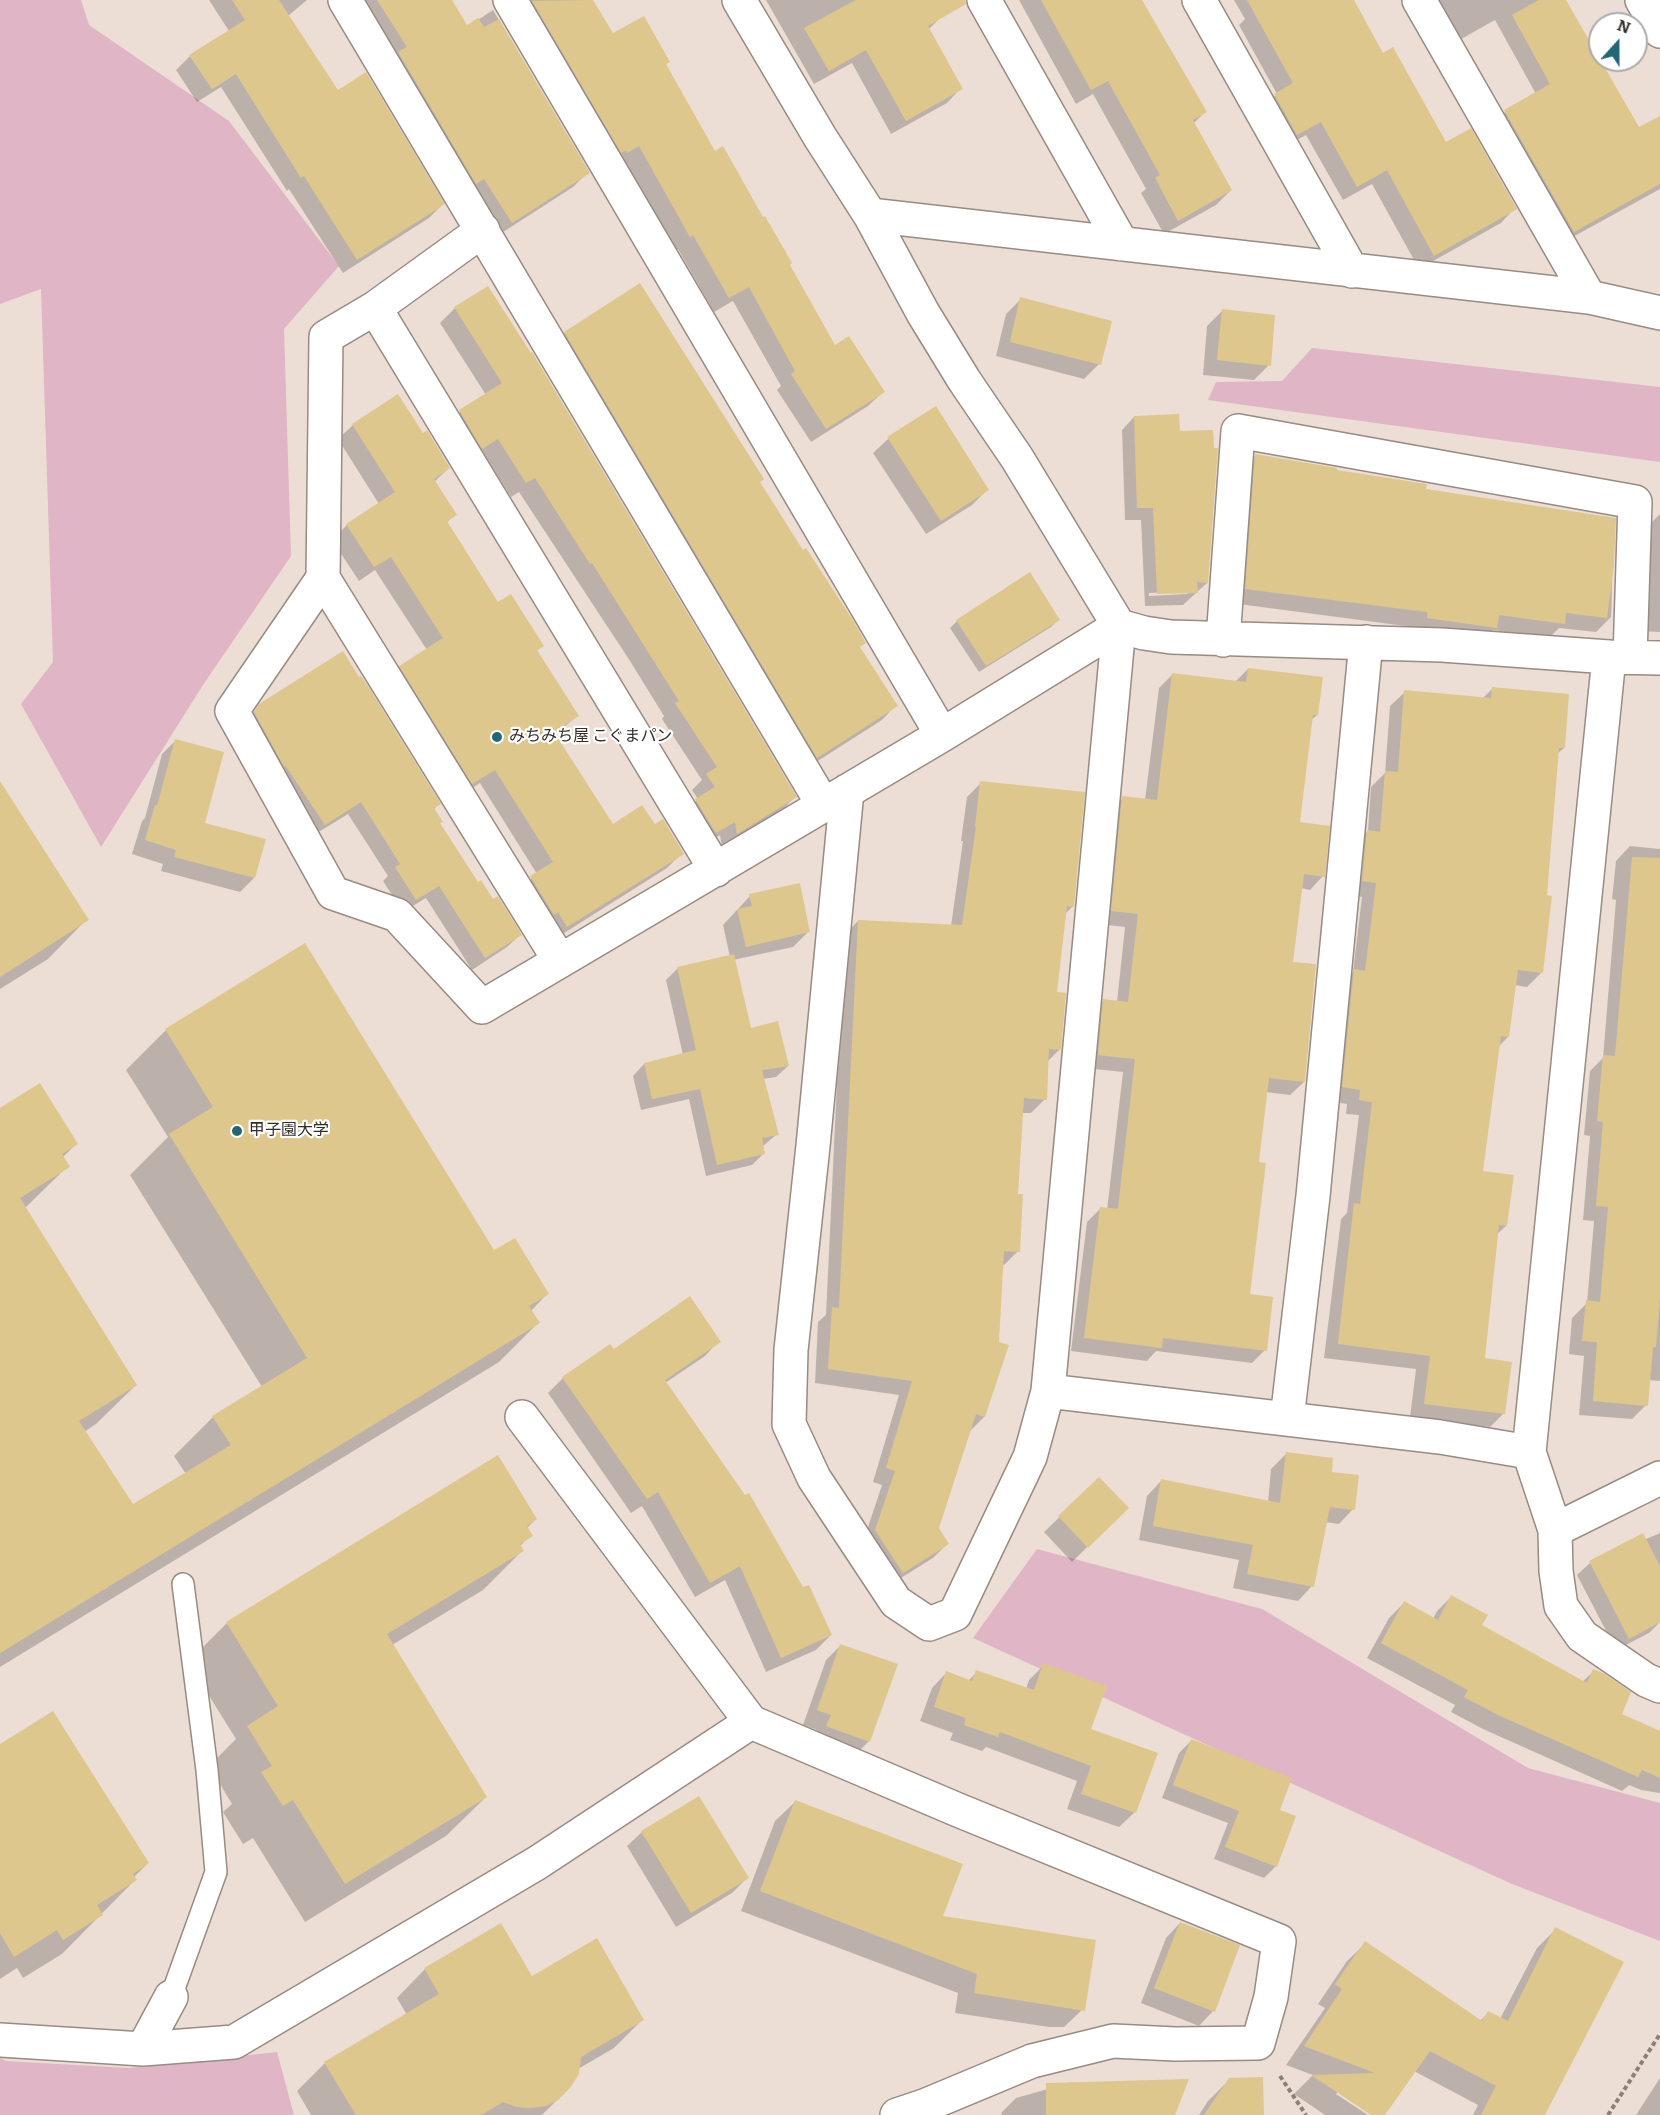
<!DOCTYPE html>
<html>
<head>
<meta charset="utf-8">
<style>
  body { margin:0 }
  #map { position:relative; width:1660px; height:2115px; overflow:hidden; background:#ecded5; font-family:Bitter,serif }
  canvas { display:block }
  .north { position:absolute; left:1588px; top:12px; width:60px; height:60px; box-sizing:border-box; background:#fff; border:2px solid #adaba9; border-radius:50%; rotate:21deg; font-size:16px; font-weight:700; line-height:24px; text-align:center; color:#322d29 }
  .north::after { content:''; display:block; margin:auto; width:21px; height:27px; background:#216777; clip-path:polygon(50% 0,100% 100%,50% 72%,0 100%) }
</style>
</head>
<body>
<div id="map">
<canvas width="1660" height="2115"></canvas>
<div class="north">N</div>
</div>
<script>
const ctx = document.querySelector('canvas').getContext('2d');
ctx.lineJoin = 'round';
function fillPath(path, color) { ctx.fillStyle = color; ctx.fill(path, 'evenodd'); }
function strokePath(path, color, width, dash) { ctx.strokeStyle = color; ctx.lineWidth = width; ctx.lineCap = dash ? 'butt' : 'round'; ctx.setLineDash(dash || []); ctx.stroke(path); }
function drawText(font, color, halo, rows, align = 'center') {
  ctx.font = font + ' Bitter,"Noto Sans JP",serif'; ctx.lineWidth = 4.5; ctx.setLineDash([]); ctx.textBaseline = 'middle'; ctx.strokeStyle = halo; ctx.fillStyle = color; for (const [text, x, y, turn = 0] of rows) {
    ctx.save(); ctx.translate(x, y); ctx.rotate((+turn || 0) * Math.PI / 180); ctx.textAlign = isNaN(turn) ? turn : align; if (halo) ctx.strokeText(text, 0, 0); ctx.fillText(text, 0, 0); ctx.restore();
  }
}
fillPath(new Path2D(`
  M0 0H81L89 25 229 121 339 266 284 329 291 556 203 685 101 847 21 704 53 662 41 289 0 304Z
  M1312 348 1660 387V462L1208 400 1216 382 1282 381Z
  M1037 1549 1262 1609 1528 1768 1660 1803V1941L1512 1884 973 1638Z
  M277 2052 294 2115H0V2058L6 2061 129 2068Z`), '#e0b5c6');
fillPath(new Path2D(`
  M209 0H307L288 16 337 92 443 204 429 218 343 273 289 189 287 191 221 87 197 102 176 70 190 56 229 31Z
  M353 0H450L467 27 493 10 588 172 573 187 497 236Z
  M514 0H592L612 35 668 62 665 65 714 153 788 265 835 347 883 392 868 406 811 442 777 390 781 386 733 301 714 312 678 249 675 251 624 160 612 167Z
  M766 0H930L940 18 928 30 961 88 947 103 891 134 852 63 814 84Z
  M1019 0H1141L1205 112 1193 124 1231 190 1216 205 1164 234 1141 193 1146 189 1093 94 1076 104Z
  M1234 0H1352L1382 55 1445 144 1515 208 1501 223 1419 269 1372 184 1343 200 1306 135 1282 148 1260 109 1277 94 1239 25 1245 19Z
  M1439 0H1565L1638 129 1660 137V189L1560 244 1492 125 1505 112 1536 94 1495 20 1447 47 1427 12Z
  M1021 299 1099 364 1084 379 996 356 1006 314Z
  M455 308 795 797 780 812 722 848 720 835 701 847 681 815 698 799 692 790 702 780 662 719 664 716 630 661 519 492 511 497 483 452 467 462 445 426 460 412 486 395 440 323Z
  M1222 311 1269 365 1254 380 1203 375 1207 326Z
  M565 333 759 483 859 648 896 705 882 720 802 771 550 348Z
  M935 409 987 490 972 505 926 534 873 453 888 439Z
  M1134 417 1178 432 1207 583 1183 605 1145 606 1141 520H1125L1122 430ZM1190 591 1187 594 1149 596V593Z
  M353 425 423 435 449 468 434 482 455 515 446 523 498 604 542 645 537 651 577 716 554 736 612 826 654 827 682 853 667 868 561 935 516 892 537 874 480 783 457 798 386 682 400 667 427 650 375 570 359 581 332 540 347 525 379 504 338 439Z
  M1256 455 1425 490 1614 519 1611 617 1596 632 1559 628 1549 638 1493 630 1481 642 1413 632V627L1231 603 1241 470Z
  M1660 514V632L1638 631 1641 533Z
  M1058 620 1051 627 979 672 950 628 957 621Z
  M1248 669 1317 715 1310 721 1298 824 1323 876 1310 890 1301 888 1292 963 1304 1082 1290 1095 1265 1092 1257 1163 1249 1295 1265 1350 1252 1363 1156 1351 1147 1361 1071 1351 1087 1222 1100 1209 1107 1210 1123 1072 1085 1068 1090 1014 1104 1000 1117 1002 1125 927 1099 924 1109 811 1123 798 1145 800 1159 688 1172 675 1235 682Z
  M1493 688 1564 748 1557 754 1541 973 1527 987 1514 985 1508 1037 1498 1047 1482 1172 1506 1226 1496 1235 1483 1360 1504 1413 1490 1427 1410 1417 1416 1369 1324 1358 1341 1219 1347 1213 1359 1115 1346 1114 1347 1104 1329 1101 1340 985 1353 972 1362 897 1348 895 1353 846 1368 831 1371 787 1385 773 1390 706 1405 692 1482 699Z
  M260 706 439 804 433 810 439 823 478 884 520 935 507 947 472 970 426 898 403 912 383 881 388 876 348 814 312 836 247 719Z
  M176 740 203 824 254 878 240 892 161 871 163 864 132 854 142 821 145 818 162 754Z
  M981 783 1073 906 1065 914 1055 993 1059 1050 1047 1062 1045 1099 1031 1113H1021L1017 1195 1018 1251 1004 1265H1002L997 1343 1007 1346 984 1417 970 1431 938 1528 947 1544 933 1558 888 1586 862 1545 882 1485 873 1482 899 1395 815 1383 818 1322 826 1315 844 935 858 921 951 926 963 841H961L967 797Z
  M0 784 87 919 48 959 0 989Z
  M1630 846 1660 849V1381L1648 1380 1646 1405 1632 1419 1579 1415 1584 1356 1569 1354 1572 1318 1587 1303 1594 1221 1583 1220 1590 1136 1584 1135 1590 1071 1603 1058 1616 900 1612 899 1616 861Z
  M750 896 808 932 793 947 733 960 750 1029 788 1066 776 1077 763 1079 777 1134 762 1147 764 1153 752 1165 706 1176 689 1099 641 1110 633 1076 644 1064 683 1055 666 980 678 968 730 957 723 925Z
  M305 945 494 1252 547 1294 531 1311 538 1323 499 1362 0 1667V1110L76 1144 63 1157 68 1166 25 1208 136 1385 96 1424 84 1432 133 1507 186 1474 174 1456 213 1417 262 1387 130 1175 168 1137 126 1070 166 1030Z
  M719 1341 705 1356 665 1383 745 1497 831 1635 816 1650 766 1672 725 1580 695 1597 642 1506 631 1513 548 1393 563 1378 610 1346 614 1351Z
  M1286 1454 1330 1474 1353 1509 1339 1524 1325 1522 1312 1586 1298 1601 1233 1588 1239 1560 1139 1540 1147 1496 1161 1481 1268 1502 1271 1469Z
  M1099 1479 1127 1508 1072 1562 1044 1532Z
  M536 1519 527 1528 531 1535 520 1546 522 1551 483 1590 392 1645 486 1797 446 1836 305 1922 253 1838 243 1844 223 1812 232 1804 209 1766 236 1739 188 1662 227 1623Z
  M1660 1533V1622L1649 1633 1616 1650 1577 1575 1590 1563Z
  M1451 1597 1480 1626 1582 1682 1594 1671 1618 1718 1660 1733V1793L1641 1790 1629 1785 1622 1791 1483 1729 1451 1712 1455 1705 1367 1658 1389 1618 1404 1603 1433 1619 1437 1611Z
  M841 1645 869 1741 854 1756 812 1741 817 1730 803 1725 826 1660Z
  M1044 1665 1089 1730 1156 1754 1134 1813 1119 1827 1067 1809 1077 1781 986 1747 982 1751 950 1740 953 1733 920 1721 932 1688 946 1673 968 1681 977 1672 1026 1689 1029 1680Z
  M1191 1741 1278 1811 1276 1866 1264 1878 1214 1859 1228 1823 1162 1798 1179 1753Z
  M0 1746 148 1863 134 1877 135 1880 62 1954 23 1978 17 1968 0 1979Z
  M795 1802 941 1917 1084 2008 1064 2027H1049L955 2013 958 1993 741 1911 775 1821Z
  M642 1832 747 1878 732 1893 676 1927 627 1846Z
  M1180 1923 1213 2011 1199 2026 1141 2003 1166 1938Z
  M1556 1929 1544 2115H1473L1478 2105 1414 2071 1384 2115H1373L1338 2091 1336 2094 1368 2115H1325L1294 2094 1313 2075 1286 2065 1325 2008 1318 2004 1347 1961 1366 1943 1480 2021 1488 2013 1500 2019 1537 1948Z
  M425 1969 531 1979 642 2020 614 2048 578 2069 569 2088 542 2115H311L297 2091 325 2063 407 2015 397 1998Z
  M1660 2078V2115H1636Z
  M1230 2079 1263 2115H1199L1208 2101Z
  M1073 2082 1068 2115H1002L1001 2113 1016 2098Z`), '#0003');
fillPath(new Path2D(`
  M232 0H279L338 90 366 72 445 204 357 260 304 176 301 178 236 74 212 89 189 55 245 20Z
  M377 0H452L467 25 478 18 484 27 499 19 590 173 512 223 484 179 476 184 398 52 407 47Z
  M593 0 613 33 644 16 670 62 666 64 715 151 723 146 763 217 765 216 792 263 790 265 835 345 849 336 885 392 826 429 791 374 795 371 749 287 729 298 693 235 690 237 639 146 627 153 626 150 621 153 532 1Z
  M856 0H965L966 4 928 26 963 89 906 121 866 50 829 71 804 28Z
  M1041 0H1142L1207 112 1193 120 1232 190 1178 221 1155 178 1160 175 1108 81 1091 90Z
  M1247 0H1354L1383 53 1393 47 1446 142 1471 128 1517 209 1434 256 1387 170 1357 187 1321 122 1297 135 1274 94 1293 83Z
  M1539 0H1566L1639 127 1660 116V184L1574 232 1504 110 1550 84 1512 15Z
  M640 283 764 479 760 482 803 550 806 548 854 622 866 643 860 647 898 706 817 758 564 332Z
  M488 286 531 353 532 352 797 797 737 834 735 822 716 833 695 799 715 787 706 774 717 767 675 703 679 701 592 563 590 564 535 478 526 483 498 439 482 449 459 410 502 383 454 307Z
  M1020 297 1112 321 1101 365 1010 342Z
  M1222 309 1275 315 1271 366 1217 360Z
  M398 394 423 433 427 430 450 468 434 479 457 515 447 521 498 602 511 594 544 646 537 650 579 716 554 732 613 824 642 805 655 824 663 819 684 854 567 927 558 912 554 915 530 876 553 862 495 770 472 784 399 666 443 638 391 557 374 567 346 524 395 492 352 424Z
  M936 406 989 490 941 521 887 437Z
  M1179 414 1180 431 1213 430 1214 448H1218L1208 583 1197 582 1198 593 1157 594 1153 508H1137L1134 416Z
  M1255 454 1337 468V470L1427 484 1426 489 1616 518 1614 565 1607 618 1566 613 1565 624 1499 615 1497 628 1427 618V612L1245 589Z
  M1030 572 1060 620 986 666 956 620Z
  M343 651 359 677 361 676 368 686 441 804 434 808 443 822 440 823 478 882 481 880 493 899 498 896 522 935 485 958 439 886 416 900 395 867 400 864 361 802 325 825 285 765V767L283 765 254 712 259 704Z
  M1248 668 1323 677 1318 715H1313L1300 822 1330 826 1325 877 1304 874 1293 962 1316 964 1305 1082 1269 1078 1259 1162 1266 1163 1250 1294 1273 1297 1267 1351 1163 1338 1162 1348 1084 1338 1100 1207 1118 1209 1135 1059 1098 1055 1103 999 1128 1002 1138 914 1111 911 1122 796 1157 800 1172 673 1246 682Z
  M1492 687 1569 694 1565 748H1559L1547 895 1552 896 1543 973 1518 970 1509 1037 1501 1036 1483 1171 1514 1175 1507 1226 1499 1225 1485 1358 1512 1362 1505 1414 1424 1404 1430 1356 1338 1344 1354 1203 1360 1204 1372 1102 1359 1100 1360 1090 1342 1087 1354 969 1365 971 1376 883 1362 881 1367 830 1380 832 1385 771 1398 772 1404 690 1491 698Z
  M175 739 224 752 205 823 266 839 255 878 174 857 176 850 145 840 155 805 157 806Z
  M0 781 89 920 0 977Z
  M980 781 1085 792 1074 907 1067 906 1057 992 1066 993 1061 1050 1049 1049 1047 1100 1024 1098 1018 1194H1023L1020 1252 1004 1251 999 1342 1009 1345 985 1417 976 1414 939 1528 949 1544 903 1573 875 1530 895 1471 886 1468 912 1381 828 1369 832 1307 839 1308 858 920 962 925 976 827H975Z
  M1632 857 1660 858V1298L1656 1347H1653L1648 1406 1593 1401 1597 1342 1582 1341 1586 1300 1600 1302 1608 1207 1596 1206 1603 1122 1597 1121 1603 1055 1615 1056Z
  M800 883 810 932 746 947 737 909 752 906 749 894Z
  M305 943 494 1250 515 1238 549 1294 529 1306 540 1323 0 1653V1108L40 1083 78 1144 62 1154 70 1167 20 1198 137 1385 79 1421 133 1504 231 1445 212 1416 307 1358 169 1134 213 1107 165 1029Z
  M734 954 751 1028 778 1021 789 1066 762 1070 779 1135 762 1138 765 1154 717 1165 700 1089 652 1099 644 1063 696 1050 677 967Z
  M690 1296 721 1342 665 1380 745 1495 749 1493 803 1587 809 1585 832 1635 781 1658 740 1566 710 1583 658 1492 647 1499 562 1377 610 1344 614 1349Z
  M1286 1452 1333 1458 1332 1472 1359 1475 1355 1510 1330 1507 1314 1587 1247 1574 1253 1545 1153 1526 1161 1479 1280 1503Z
  M498 1455 537 1519 527 1526 533 1536 520 1544 524 1551 387 1634 487 1797 345 1884 293 1800 283 1806 261 1772 272 1766 247 1726 278 1706 226 1622Z
  M1099 1477 1129 1508 1088 1548 1058 1516Z
  M1643 1533 1660 1566V1622L1629 1639 1589 1561Z
  M1451 1595 1488 1615 1482 1625 1587 1683 1593 1669 1603 1673 1631 1692 1622 1714 1660 1731V1778L1642 1770 1638 1777 1498 1715 1464 1697 1468 1690 1381 1643 1404 1601 1438 1620Z
  M840 1644 898 1664 870 1742 826 1726 831 1715 817 1710Z
  M1043 1663 1107 1686 1091 1729 1158 1753 1136 1813 1081 1794 1091 1766 1000 1732 998 1737 964 1725 966 1718 934 1707 946 1671 972 1681 976 1670 1034 1690Z
  M53 1711 149 1863 133 1874 137 1880 97 1905 103 1915 63 1940 57 1930 14 1957 0 1933V1744Z
  M1191 1739 1292 1778 1280 1810 1296 1816 1277 1867 1225 1847 1239 1811 1173 1785Z
  M699 1796 749 1878 691 1913 641 1831Z
  M795 1800 963 1864 943 1916 1096 1940 1085 2011 974 1993 977 1974 760 1891Z
  M1180 1922 1240 1945 1215 2012 1154 1988Z
  M501 1923 532 1976 597 1938 644 2020 581 2057 579 2074 570 2088 558 2100 546 2106 531 2108 517 2107 503 2102 481 2115H356L324 2062 439 1994 424 1968Z
  M1555 1927 1624 1962 1545 2115H1481L1496 2086 1430 2051 1385 2115H1371L1311 2075 1375 2073 1304 2046 1342 1989 1335 1984 1365 1941 1482 2021 1488 2011 1508 2021Z
  M1263 2077 1264 2115H1204L1229 2078Z
  M1189 2079 1175 2115H1046V2083Z`), '#dec78d');
const lane = new Path2D(`
  M171 1997 216 1872 207 1770 183 1584`);
const street = new Path2D(`
  M345 0 824 806
  M510 0 942 735
  M739 0 820 137 870 215 923 313 964 380 1017 458 1119 626 1048 1391 1030 1457 955 1614 929 1624 896 1602 814 1478 789 1424 791 1350 813 1146 847 791
  M984 0 1122 244
  M1199 0 1352 271
  M1419 0 1589 297
  M1642 0 1660 31
  M870 215 1589 297 1660 313
  M483 230 375 308 326 337 323 578 560 961 942 735 1119 626 1144 633 1171 637 1442 645 1609 657 1660 658
  M375 308 716 870
  M323 578 232 711 333 893 397 915 482 1007 560 961
  M1223 640 1238 431 1635 502 1630 657
  M1609 657 1529 1452 1555 1530 1556 1571 1561 1606 1582 1636 1646 1680 1660 1686
  M1048 1391 1440 1437 1529 1452
  M522 1417 751 1722
  M1287 1419 1313 1196 1366 642
  M1555 1530 1660 1478
  M0 2040 143 2049 234 2042 537 1863 751 1722 958 1810 1279 1941 1271 1997 1258 2043 1175 2044 1113 2041 1032 2061 924 2106 897 2115
  M143 2049 171 1997`);
strokePath(lane, '#978b82', 24);
strokePath(street, '#978b82', 36);
strokePath(new Path2D(`
  M1280 2076 1306 2115
  M1608 2115 1660 2034`), '#89807a', 4, [4.5, 3]);
strokePath(lane, '#fff', 21);
strokePath(street, '#fff', 33);
for (const [x, y, r, color] of [
  [497,737,6,"#216777"],
  [237,1131,6,"#216777"]
]) { const dot = new Path2D(); dot.arc(x, y, r, 0, 2 * Math.PI); ctx.fillStyle = color; ctx.fill(dot); strokePath(dot, '#fff', 2); }
drawText('16px', '#322d29', '#fff', [
  ["みちみち屋 こぐまパン",509,737],
  ["甲子園大学",249,1131]
], 'left');
</script>
</body>
</html>
